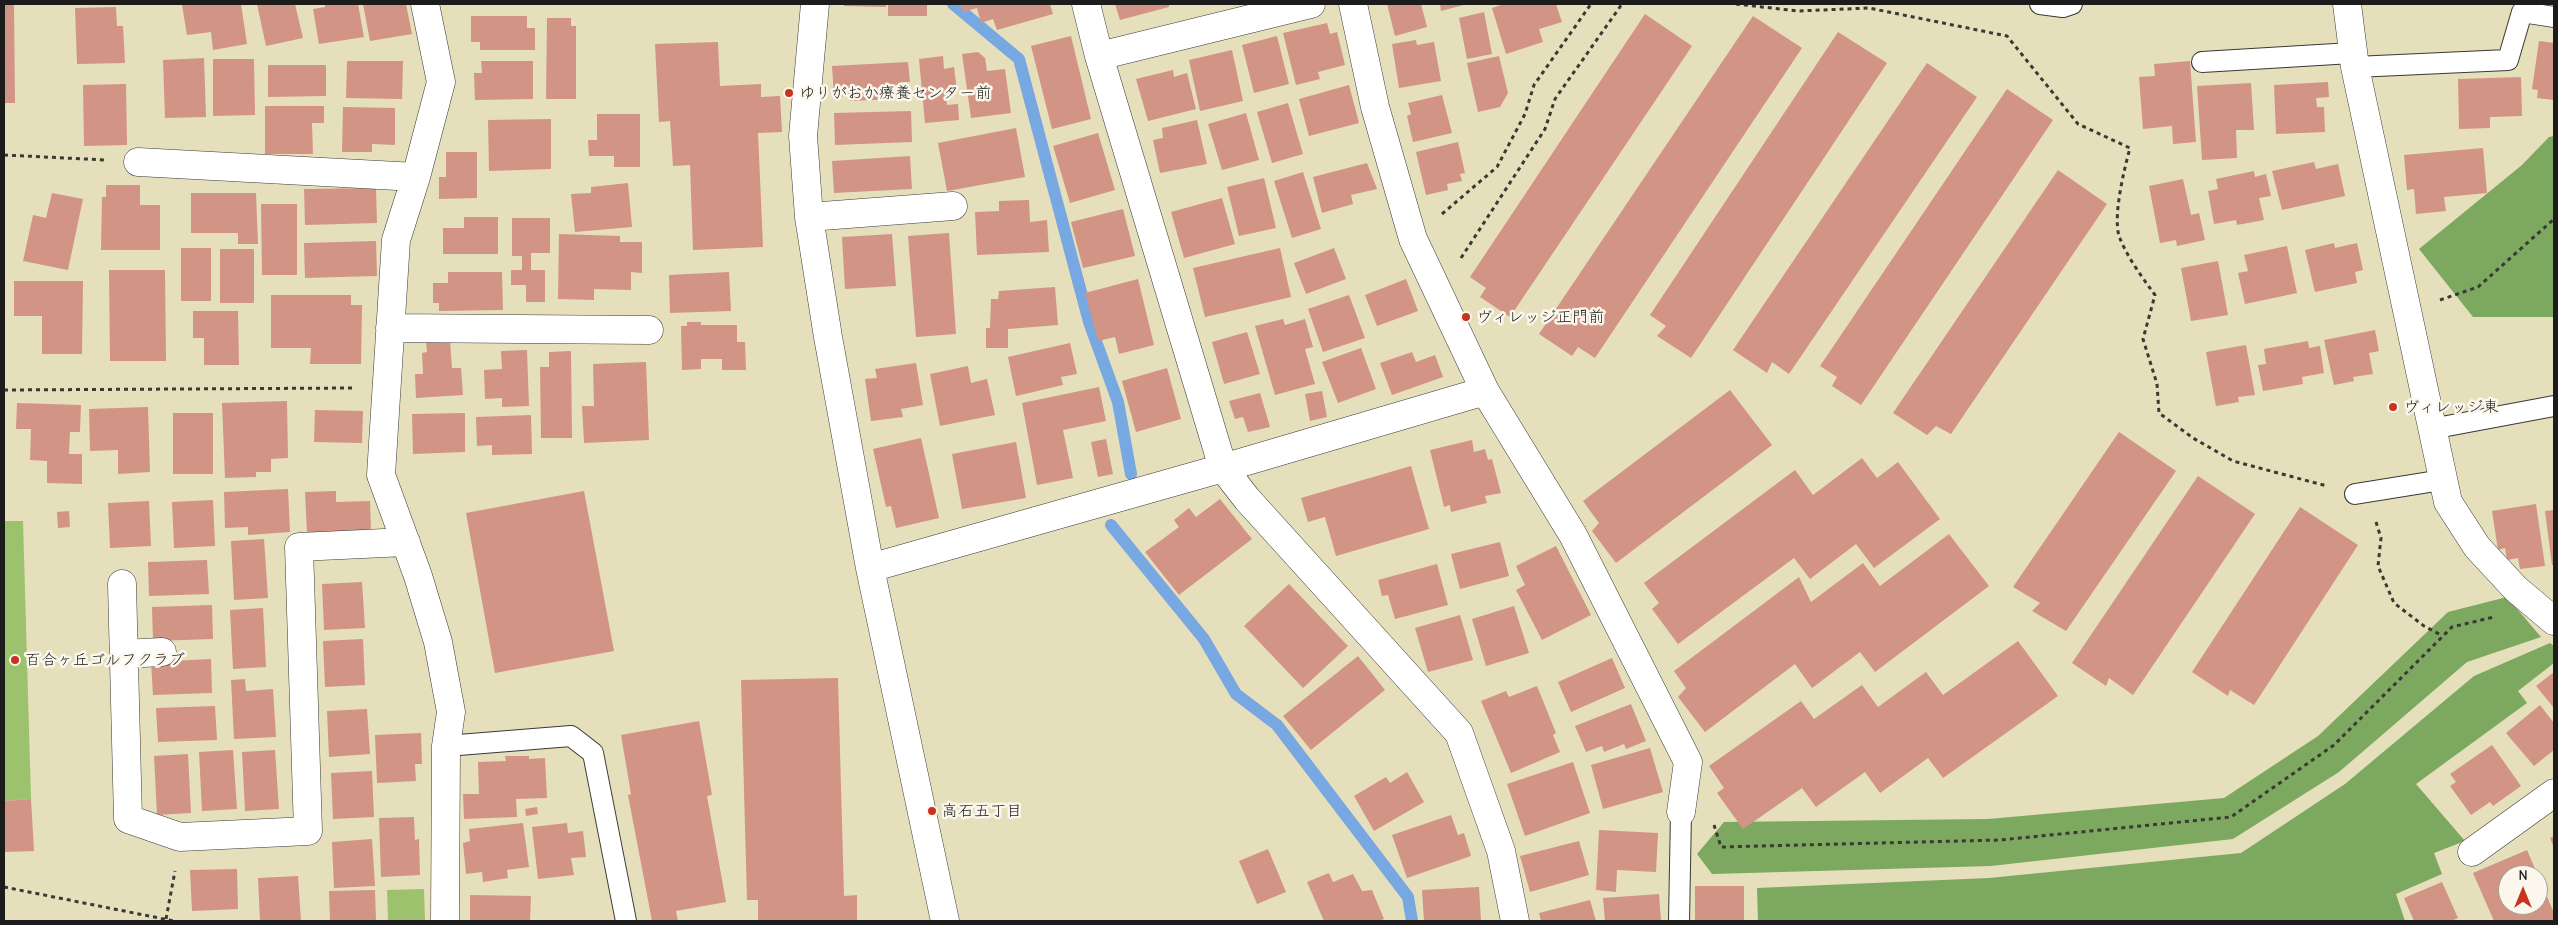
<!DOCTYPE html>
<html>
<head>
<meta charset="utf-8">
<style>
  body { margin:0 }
  #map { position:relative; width:2558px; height:925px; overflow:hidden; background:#e6dfbb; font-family:"Comic Neue",sans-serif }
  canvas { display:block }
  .frame { position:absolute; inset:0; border:5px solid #1c1c1c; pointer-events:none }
  .north { position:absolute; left:2498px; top:865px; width:50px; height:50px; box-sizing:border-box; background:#fbf7ec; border:1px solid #a29f99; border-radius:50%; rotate:0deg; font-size:14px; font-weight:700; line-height:20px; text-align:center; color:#1c1c1c }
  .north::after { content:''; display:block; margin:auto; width:18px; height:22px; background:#c8321e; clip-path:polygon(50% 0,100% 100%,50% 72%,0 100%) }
</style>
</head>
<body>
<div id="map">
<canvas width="2558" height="925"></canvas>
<div class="frame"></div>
<div class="north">N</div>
</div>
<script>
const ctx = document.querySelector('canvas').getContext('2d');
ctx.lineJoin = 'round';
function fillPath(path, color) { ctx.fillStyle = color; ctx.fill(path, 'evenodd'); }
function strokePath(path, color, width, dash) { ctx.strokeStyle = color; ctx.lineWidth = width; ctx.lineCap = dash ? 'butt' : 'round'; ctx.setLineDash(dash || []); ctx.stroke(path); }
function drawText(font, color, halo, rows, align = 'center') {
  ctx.font = font + ' "Comic Neue","Klee One",sans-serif'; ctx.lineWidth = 5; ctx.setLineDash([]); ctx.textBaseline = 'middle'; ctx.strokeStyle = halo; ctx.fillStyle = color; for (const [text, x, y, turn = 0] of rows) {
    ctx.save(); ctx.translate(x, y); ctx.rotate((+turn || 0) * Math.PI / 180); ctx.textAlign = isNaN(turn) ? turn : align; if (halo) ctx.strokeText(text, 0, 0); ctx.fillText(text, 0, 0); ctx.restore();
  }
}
fillPath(new Path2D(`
  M4 521H23L31 799 4 801Z
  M424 889 425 921H388L387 890Z`), '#9cc26d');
fillPath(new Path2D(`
  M2554 136V317H2473L2419 249 2522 165 2549 137Z
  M2507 597 2541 637 2467 662 2339 772 2233 839 1991 866 1712 874 1697 854 1724 822 1988 819 2224 798 2318 736 2448 612Z
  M2550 643 2554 646V663L2518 691 2527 703 2416 784 2465 841 2434 853 2442 874 2396 894 2405 921H1758L1757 888 1989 878 2241 853 2345 784 2474 676Z`), '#7da860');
strokePath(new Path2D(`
  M953 4 1019 59 1089 322 1118 402 1131 474
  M1111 525 1204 639 1236 694 1277 725 1408 897 1412 921`), '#77a8e2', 12);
fillPath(new Path2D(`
  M4 4H14L15 103H4Z
  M241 4 247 44 213 50 211 32 187 35 182 5Z
  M257 4H295L303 38 266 46Z
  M325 4H358L364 37 319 44 313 9 325 7Z
  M363 4H406L412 34 370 41Z
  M844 4H886V7L844 6Z
  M888 4H927V16H888Z
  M960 4H1050L1053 14 997 30 993 19 981 23 977 8 963 12Z
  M1115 4H1169V7L1120 20Z
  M1387 4H1421L1427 27 1395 36Z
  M1440 4H1467L1441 11Z
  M1504 4H1556L1562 22 1539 29 1543 42 1506 54 1492 8Z
  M116 7 117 26H123L125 63 77 64 75 8Z
  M1484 12 1492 54 1467 59 1459 18Z
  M1645 14 1692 46 1510 317 1480 297 1486 288 1470 277Z
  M471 16H527V28H535V50H480V42H471Z
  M1753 16 1802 48 1595 358 1578 347 1572 356 1539 334Z
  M547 18H571V26H576V99H546Z
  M1327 23 1330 34 1337 32 1345 65 1318 72 1320 79 1296 85 1283 33Z
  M1838 32 1887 63 1691 358 1657 336 1666 326 1650 315Z
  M1071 36 1091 119 1052 129 1031 46Z
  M1277 36 1289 84 1254 93 1242 45Z
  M1416 40 1417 45 1434 42 1441 81 1399 88 1392 44Z
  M2539 41 2554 43V100L2537 98 2538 90 2532 89Z
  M718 42 720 86 761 84V97L780 96 782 132 758 133 763 247 693 250 690 165 673 166 670 121 659 122 655 44Z
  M1232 50 1243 101 1200 111 1189 60Z
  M978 52 985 58 987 71 1005 69 1011 113 971 118 962 54Z
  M943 56 944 69 954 67 957 91 946 92 947 105 958 104 959 120 925 123 919 59Z
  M1499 56 1508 93 1500 107 1478 112 1467 63Z
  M204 58 206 117 165 118 163 60Z
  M213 59H254L255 115 213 116Z
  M347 61H403L402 99 346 98Z
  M481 61H533V99L475 100 474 73H482Z
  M2190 61 2196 142 2173 144 2172 126 2143 129 2139 77 2155 76 2154 64Z
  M908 62 910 82H900V99L850 101V96L834 97 832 66Z
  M1927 63 1977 97 1789 374 1772 362 1767 373 1733 350Z
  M268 65H326V96L268 97Z
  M1173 70 1174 77 1187 73 1196 109 1148 121 1136 79Z
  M2521 77 2522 116 2490 117V128L2459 129 2458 79Z
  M2328 82 2329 97 2316 98 2317 107H2324L2325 132 2276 134 2274 85Z
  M2251 83 2254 130H2236L2237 158 2202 160 2197 86Z
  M126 84 127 145 84 146 83 85Z
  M1349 85 1359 123 1309 136 1299 99Z
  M2007 89 2053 120 1861 405 1832 386 1837 377 1820 366Z
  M1442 95 1452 133 1413 142 1407 116 1411 114 1408 103Z
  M1288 103 1303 154 1272 163 1257 112Z
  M265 106H324V123H312L313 154H265Z
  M343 107 395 108V145L372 144V152H342Z
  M911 111 912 142 835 145 834 113Z
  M1246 113 1259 160 1222 170 1208 124Z
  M597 114H640V167H614V156H589L588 140H597Z
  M551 119V169L489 171 488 120Z
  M1197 120 1207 164 1160 173 1153 140 1163 138 1162 128Z
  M1016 128 1025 177 947 191 938 143Z
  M1098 133 1115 190 1070 203 1053 146Z
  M1458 142 1465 173 1460 174 1462 181 1447 184 1448 190 1426 195 1416 152Z
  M2483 148 2487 193 2444 197 2446 211 2416 214 2414 189 2407 190 2404 155Z
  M446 152H477V198L439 199V177H446Z
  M910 156 912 189 834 193 832 161Z
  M2314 162 2316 169 2338 164 2345 196 2282 210 2272 171Z
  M1367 163 1377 189 1351 195 1353 204 1322 213 1313 177Z
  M2058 170 2107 204 1951 434 1936 426 1927 435 1893 413Z
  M2254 171 2255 177 2266 174 2271 196 2259 198 2264 220 2237 225 2236 220 2214 224 2208 191 2218 189 2216 179Z
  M1303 172 1321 229 1292 238 1274 181Z
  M1264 178 1276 228 1239 236 1227 187Z
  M2183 179 2191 215 2199 213 2205 240 2177 246 2176 240 2160 243 2149 186Z
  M628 183 632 227 575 232 571 194 591 193V187Z
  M106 185H140V205H160V250H101L102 197H106Z
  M376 188 377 223 305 225 304 189Z
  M52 193 83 199 68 270 23 261 33 215 46 218Z
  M191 193H256L258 244H238V233H191Z
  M1222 198 1235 244 1184 258 1171 212Z
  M1029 200 1030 222 1047 220 1049 252 977 255 975 212 999 211V201Z
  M261 204H297V275H262Z
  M1123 209 1135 256 1083 268 1071 222Z
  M464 217H498V254H443V228H464Z
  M512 218H550V253H531V270H545V302H526V285H511V270H522V256H512Z
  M949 233 956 334 916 337 908 236Z
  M559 234 620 236V242H642V273L631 272V290L594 289V300L558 299Z
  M892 234 896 286 845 289 842 237Z
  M376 241 377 276 305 278 304 243Z
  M2334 243 2335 248 2357 243 2363 270 2355 272 2357 283 2315 292 2305 250Z
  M2287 246 2297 293 2245 304 2238 273 2248 271 2244 255Z
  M181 248H211V301H181Z
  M1280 248 1291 297 1205 317 1193 268Z
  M1334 248 1346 279 1306 294 1294 263Z
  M220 249H254V303H220Z
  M2218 261 2228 315 2191 321 2181 268Z
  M109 270H165L166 361H110Z
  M448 272H502L503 310 439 311V303H433V283H448Z
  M729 272 731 311 670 313 669 275Z
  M1138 279 1154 345 1119 354 1115 337 1098 341 1085 293Z
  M1406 279 1418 311 1377 326 1365 295Z
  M14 281H83L82 354H42V316H14Z
  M1055 287 1058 325 1008 329V348H986V328H990L991 299H998L999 291Z
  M271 295H351V305H362L361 364H310L311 348H271Z
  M1349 295 1365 338 1323 352 1308 309Z
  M193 311H238L239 365H204V338H193Z
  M1283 319 1285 325 1305 319 1313 347 1305 349 1315 384 1275 395 1255 326Z
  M687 322H701V325H737V342H745L746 370H722V359H701V369L682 370 681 326H687Z
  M2375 330 2379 351 2369 353 2373 374 2353 377 2354 381 2334 385 2324 340Z
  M1247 332 1260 374 1224 384 1212 342Z
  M450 341 452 368H461L463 395 416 398 415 374H423L422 353 427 352 426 342Z
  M2308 341 2309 348 2320 346 2324 373 2302 377 2303 384 2263 391 2258 365 2266 364 2264 349Z
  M1070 343 1077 374 1061 377 1063 385 1016 396 1008 357Z
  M2246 345 2255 395 2238 397 2239 402 2216 406 2206 352Z
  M1361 348 1376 389 1338 403 1322 362Z
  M527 350 529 406 502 407V398L485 399 484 370 502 369 501 351Z
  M571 351 572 438H541L540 367H549V352Z
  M1412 352 1416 362 1435 355 1443 377 1392 395 1380 363Z
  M646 362 649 440 584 443 582 406H594L593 364Z
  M916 363 923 405 901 409 903 417 871 421 865 379 877 378 875 369Z
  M968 366 971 383 987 379 995 415 940 426 930 374Z
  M1167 368 1181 419 1136 432 1122 381Z
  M1099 387 1106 421 1063 430 1073 478 1037 485 1022 403Z
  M1730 390 1772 445 1616 563 1592 531 1599 523 1583 501Z
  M1322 391 1327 417 1310 421 1305 394Z
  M1260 393 1270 427 1248 432 1243 417 1235 419 1229 401Z
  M287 401 288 458 271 459V472H256V477L225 478 222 403Z
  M17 403 81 405 80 432H70L69 454H82V484L47 483V461L30 460 31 429H16Z
  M148 407 150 472 118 474V450L90 451 89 409Z
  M315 410 363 411 362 443 314 442Z
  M173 413H213V474H173Z
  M465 413V452L413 454 412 414Z
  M531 415 532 454 492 455V445L477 446 476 417Z
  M2119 432 2176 471 2066 631 2032 611 2040 603 2013 587Z
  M921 438 939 518 896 528 891 506 886 507 873 449Z
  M1106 439 1113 474 1098 477 1091 442Z
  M1472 440 1474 452 1485 449 1488 460 1492 459 1501 493 1485 496 1487 503 1451 512 1450 505 1444 507 1430 450Z
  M1016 442 1026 498 962 509 952 454Z
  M1862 458 1877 478 1898 462 1940 519 1874 568 1856 544 1810 579 1794 558 1678 644 1652 609 1659 603 1644 583 1795 470 1813 495Z
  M1411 466 1429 529 1336 556 1325 517 1308 522 1301 498Z
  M2198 476 2255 514 2133 695 2109 678 2106 686 2072 663Z
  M288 489 290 532 248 535V527L225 528 224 492Z
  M336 491V502L370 501 371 531 307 533 305 492Z
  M584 491 614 651 495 673 466 513Z
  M1220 499 1252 539 1179 595 1145 552 1179 527 1174 520 1189 508 1196 517Z
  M213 500 215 546 174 548 172 502Z
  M149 501 151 546 110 548 108 503Z
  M2536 504 2545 566 2520 569 2518 558 2507 560 2505 548 2498 550 2492 511Z
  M2300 507 2358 545 2254 705 2230 690 2228 696 2192 672Z
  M2554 510V565H2552L2545 511Z
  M69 511 70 527 58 528 57 512Z
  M1949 534 1989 586 1875 672 1860 652 1812 688 1795 664 1705 732 1678 697 1686 688 1674 671 1799 577 1811 602 1863 563 1880 586Z
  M264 539 268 598 234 600 231 541Z
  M1500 542 1509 576 1460 589 1451 554Z
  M1556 546 1591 615 1542 640 1516 590 1525 585 1516 566Z
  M207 560 209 594 149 596 148 562Z
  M1437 564 1448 605 1395 619 1388 595 1382 596 1378 580Z
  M362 582 365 628 324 630 322 584Z
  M1289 584 1348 646 1303 688 1244 626Z
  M212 605 213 639 153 641 152 607Z
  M1514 606 1529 653 1486 666 1472 619Z
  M263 608 266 667 233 669 230 610Z
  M1460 615 1473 660 1428 672 1415 628Z
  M363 639 365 685 325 687 323 641Z
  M2018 641 2058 696 1943 778 1928 758 1880 793 1865 772 1816 807 1802 788 1743 829 1717 793 1724 788 1709 766 1801 701 1814 719 1862 685 1878 707 1926 672 1943 695Z
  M1358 656 1385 690 1311 750 1283 716Z
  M1612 658 1625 688 1571 712 1558 682Z
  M211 659 212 693 153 695 151 662Z
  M2554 672V708L2536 686Z
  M838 678 844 896 857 895V921H758V900H747L741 680Z
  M245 679 246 691 273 689 276 737 234 739 231 680Z
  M1537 686 1556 733 1553 735 1560 752 1511 773 1481 701 1506 691 1509 697Z
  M1631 704 1646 741 1626 749 1624 744 1604 752 1602 746 1586 752 1575 726Z
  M2540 705 2554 723V750L2534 766 2506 733Z
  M215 706 217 740 158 742 156 708Z
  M367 709 370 754 329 757 327 711Z
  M699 721 712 795 707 796 726 902 676 911 678 921H652L628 795 631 794 621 735Z
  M421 733 422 764H415L416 781 377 783 375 735Z
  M2492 745 2521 786 2493 806 2490 802 2471 815 2450 786 2456 782 2450 774Z
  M1650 748 1663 792 1603 809 1591 765Z
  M233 750 237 809 202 811 199 752Z
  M275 750 279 809 245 811 242 752Z
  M188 754 191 813 157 815 154 756Z
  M505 756H529V759L545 758 547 798 516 799 517 817 464 819 463 794H479L478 762 506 761Z
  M1573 762 1590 813 1525 836 1507 784Z
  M372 771 374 817 333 819 331 773Z
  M1407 772 1424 802 1374 831 1354 796 1386 777 1390 783Z
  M31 799 34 851 4 852V801Z
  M537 807 538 814 526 816 525 809Z
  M1451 815 1458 835 1464 833 1471 856 1407 878 1392 835Z
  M414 817 415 840 419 839 420 875 381 877 379 818Z
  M523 823 529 867 507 870 508 878 483 882 482 872 466 874 463 843 470 841 469 829Z
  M567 823 568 833 583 831 586 857 571 858 574 875 538 879 532 827Z
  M1599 830 1658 833 1656 872 1617 870 1616 892 1596 890Z
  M2554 836V848L2550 838Z
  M372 839 375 886 334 888 332 842Z
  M1579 841 1589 875 1530 892 1520 856Z
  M1268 849 1286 892 1257 904 1239 861Z
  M2527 850 2554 913V921H2494L2473 873ZM2508 875H2538V905H2508Z
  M237 869 238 909 192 911 190 870Z
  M1329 873 1333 882 1353 874 1362 891 1372 890 1384 919 1379 921H1324L1307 882Z
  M298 876 301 921H260L258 878Z
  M2442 882 2458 918 2451 921H2414L2404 898Z
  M1695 886H1744V921L1695 920Z
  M1479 887 1481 921H1424L1422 890Z
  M375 890 376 921H330L329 891Z
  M1659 894 1661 921H1605L1603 898Z
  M470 895 531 896 530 921H470Z
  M1590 900 1596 921H1541L1539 913Z`), '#d29485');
const service = new Path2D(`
  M2040 4 2063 7 2072 4
  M2202 62 2352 53
  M2355 67 2508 60 2522 12 2554 17
  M2431 429 2554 406
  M2355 494 2442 480
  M446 746 571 736 593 753 626 921
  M1679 921 1681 812`);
const minor = new Path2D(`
  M425 4 441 82 416 177 396 240 381 475 418 576 438 642 451 712 446 746 445 921
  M815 4 803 136 809 217 828 337 870 568 945 921
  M1086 4 1099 56 1223 468 1247 499 1459 733 1501 851 1515 921
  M1353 4 1375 107 1413 239 1485 391 1573 535 1688 762 1681 812
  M2347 4 2355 67 2448 502 2477 547 2516 589 2554 621
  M1099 56 1311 4
  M138 162 416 177
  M809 217 953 206
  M390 328 649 330
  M870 568 1223 468 1485 391
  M122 584 128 819 180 837 308 831 299 547 406 542
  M124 654 162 652
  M2472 852 2554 793`);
strokePath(service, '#3a3934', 22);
strokePath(minor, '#3a3934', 29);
strokePath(new Path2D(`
  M1736 4 1798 11 1869 8 2007 36 2078 124 2130 148C2124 170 2113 215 2119 236 2127 257 2142 277 2155 295L2143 339 2157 384 2159 413 2193 438 2233 461 2327 486
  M4 155 106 160
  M1442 214 1497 167 1525 114 1534 85 1591 4
  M1461 258 1545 129 1555 99 1622 4
  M2440 300 2478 287 2554 219
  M4 390 353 388
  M2376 522 2381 538 2378 566 2394 603 2424 626 2441 635
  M1714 825 1721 847 2000 840 2231 817 2334 745 2452 627 2494 617
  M4 887 174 921
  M166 919 175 871`), '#3a3934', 3, [4, 4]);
strokePath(service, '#fff', 20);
strokePath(minor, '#fff', 28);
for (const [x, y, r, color] of [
  [789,93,5,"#c8321e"],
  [1466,317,5,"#c8321e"],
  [2393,407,5,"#c8321e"],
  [15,660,5,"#c8321e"],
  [932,811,5,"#c8321e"]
]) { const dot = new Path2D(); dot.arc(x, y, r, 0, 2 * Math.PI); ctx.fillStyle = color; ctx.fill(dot); strokePath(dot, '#fbf7ec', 2); }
drawText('16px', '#1c1c1c', '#fbf7ec', [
  ["ゆりがおか療養センター前",799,93],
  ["ヴィレッジ正門前",1476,317],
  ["ヴィレッジ東",2403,407],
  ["百合ヶ丘ゴルフクラブ",25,660],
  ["高石五丁目",942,811]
], 'left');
</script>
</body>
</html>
